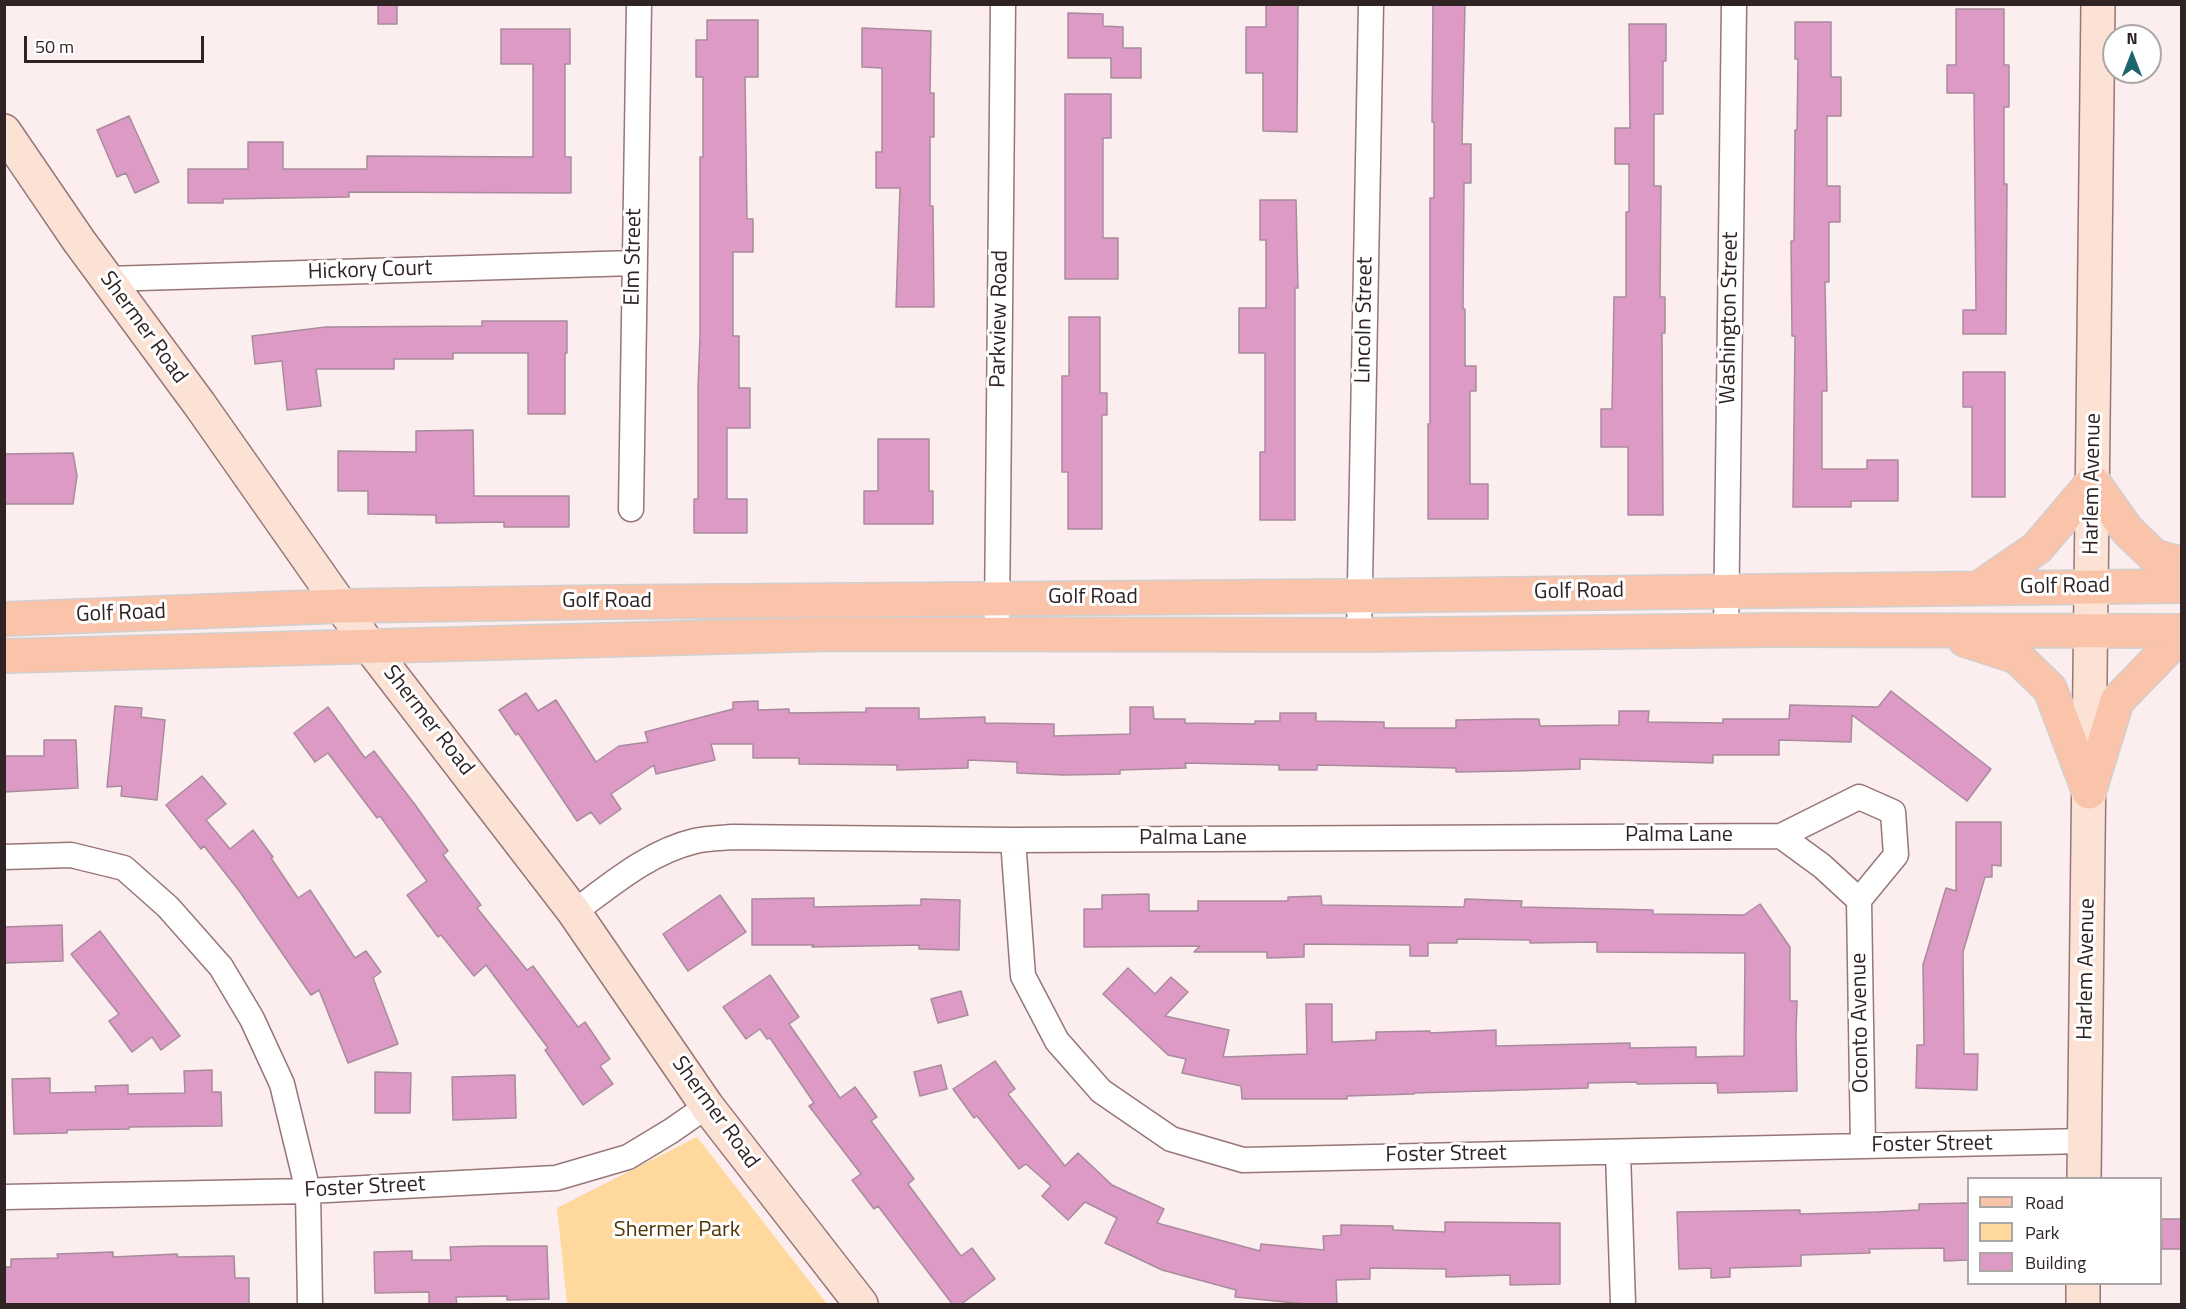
<!DOCTYPE html>
<html>
<head>
<meta charset="utf-8">
<style>
  body { margin:0 }
  #map { position:relative; width:2186px; height:1309px; overflow:hidden; background:#fcedee; font-family:"Titillium Web",sans-serif }
  canvas { display:block }
  .frame { position:absolute; inset:0; border:6px solid #302324; pointer-events:none }
  .legend { position:absolute; left:1967px; top:1177px; width:195px; height:108px; box-sizing:border-box; background:#fff; border:2px solid #aca7a7; margin:0; padding:8px 10px; list-style:none; font-size:18px; color:#302324 }
  .legend li { display:flex; align-items:center; gap:12px; height:30px }
  .legend b { width:30px; border:2px solid #aca7a7 }
  .north { position:absolute; left:2102px; top:24px; width:60px; height:60px; box-sizing:border-box; background:#fff; border:2px solid #aca7a7; border-radius:50%; rotate:0deg; font-size:16px; font-weight:700; line-height:24px; text-align:center; color:#302324 }
  .north::after { content:''; display:block; margin:auto; width:21px; height:27px; background:#1b6571; clip-path:polygon(50% 0,100% 100%,50% 72%,0 100%) }
  .scale { position:absolute; left:24px; top:36px; width:180px; height:27px; box-sizing:border-box; border:3px solid #302324; border-top:0; padding-left:8px; font-size:18px; line-height:21px; white-space:nowrap; color:#302324; -webkit-text-stroke:4px #fff; paint-order:stroke }
</style>
</head>
<body>
<div id="map">
<canvas width="2186" height="1309"></canvas>
<div class="frame"></div>
<ul class="legend">
<li><b style="height:8px;background:#f9c4aa"></b>Road</li>
<li><b style="height:16px;background:#fed89d"></b>Park</li>
<li><b style="height:16px;background:#dc9ac4"></b>Building</li>
</ul>
<div class="north">N</div>
<div class="scale">50 m</div>
</div>
<script>
const ctx = document.querySelector('canvas').getContext('2d');
ctx.lineJoin = 'round';
function fillPath(path, color) { ctx.fillStyle = color; ctx.fill(path, 'evenodd'); }
function strokePath(path, color, width, dash) { ctx.strokeStyle = color; ctx.lineWidth = width; ctx.lineCap = dash ? 'butt' : 'round'; ctx.setLineDash(dash || []); ctx.stroke(path); }
function drawText(font, color, halo, rows, align = 'center') {
  ctx.font = font + ' "Titillium Web",sans-serif'; ctx.lineWidth = 6; ctx.setLineDash([]); ctx.textBaseline = 'middle'; ctx.strokeStyle = halo; ctx.fillStyle = color; for (const [text, x, y, turn = 0] of rows) {
    ctx.save(); ctx.translate(x, y); ctx.rotate((+turn || 0) * Math.PI / 180); ctx.textAlign = isNaN(turn) ? turn : align; if (halo) ctx.strokeText(text, 0, 0); ctx.fillText(text, 0, 0); ctx.restore();
  }
}
fillPath(new Path2D(`
  M697 1137 827 1304H567L557 1208Z`), '#fed89d');
const building = new Path2D(`
  M378 4H397V24H378Z
  M1266 4H1298L1297 132 1263 131V73H1246V27H1266Z
  M1433 4H1465L1462 144H1471V183H1464L1463 309H1465V366H1476V391H1470V484H1488V519H1428V424H1430V198H1434V122H1432Z
  M1956 9H2004V65H2009V107H2004V184H2007L2006 334H1963V310H1976L1974 93H1947V65H1956Z
  M1068 13 1103 14V26L1123 27V48H1141V78H1111V58H1068Z
  M707 20H758V77H745L747 219H753V252H733V336H739V388H750V428H727V499H747V533H694V499H698V388L700 336V157H703V77H696V40H707Z
  M1795 22H1831V77H1841V116H1827V186H1840V222H1829V282H1825L1827 391H1822V469H1867V460H1898V501H1851V507H1793L1795 336H1792L1791 241H1794L1795 130H1797L1798 59H1795Z
  M1629 24H1666V61H1663V114H1654V186H1661L1660 297H1665V333H1662L1663 515H1628V447H1601V409H1612L1614 297H1626V212H1629V164H1615V128H1630Z
  M862 28 931 31 930 93H934V137H930V206H933L934 307H896L900 188H876V152H882V68L862 67Z
  M501 29H570V64H565V157H571V193L349 192V197L223 199V203H188V169H248V142H283V169H367V156L533 157V64H501Z
  M1065 94H1111V138H1103V238H1118V279H1065Z
  M129 116 159 182 135 193 126 173 117 177 97 130Z
  M1260 200H1296L1298 288H1295V520H1260V452H1265V353H1239V308H1266V240H1260Z
  M1069 317H1100V393H1107V415H1102V529H1068V472H1062V376H1069Z
  M482 321H567V353H565V414H528V353H453V359H394V369H316L321 406 287 410 282 361 255 364 252 336 326 327 482 326Z
  M1963 372H2005V497H1972V407H1963Z
  M473 430 474 496H569V527H504V522L436 523V515L368 514V491H338V451L416 452V431Z
  M878 439H929V491H933V524H864V491H878Z
  M73 453 77 476 73 504H4V454Z
  M1891 691 1991 769 1967 801 1852 715 1851 742 1779 740V755H1713V763L1580 759V769L1516 771 1456 772V768L1317 765V770H1279V765L1185 763 1186 768 1120 770V774L1064 775 1017 773V762L968 760V768L897 770V765L799 764V758H753V744H711L715 760 656 774 654 765 611 794 621 809 600 824 591 812 577 821 518 733 516 735 499 710 526 693 538 711 556 700 596 762 619 746 648 742 645 732 733 709V702L758 701V710L789 709V713L866 712V708H919V719L985 717V723L1054 724V736L1130 734V707H1153L1154 719H1185V723L1255 724V721H1280V713H1316V721L1384 722V728H1456V720L1516 719H1539L1540 726 1619 725V711H1649L1648 722 1723 723V719H1789L1790 705 1878 707Z
  M115 706 142 708 141 717 165 720 157 800 121 796 122 786 107 787Z
  M328 707 365 758 374 751 416 806 448 851 443 855 481 905 477 908 527 970 533 966 578 1027 585 1022 610 1059 600 1066 613 1084 583 1105 545 1050 548 1048 486 965 474 976 441 935 438 937 407 895 427 881 380 816 377 818 328 753 315 762 294 733Z
  M44 740H76L78 788 4 792V756H44Z
  M202 776 226 804 206 820 230 849 253 830 273 857 271 858 298 898 310 890 355 958 366 951 381 972 373 978 398 1044 348 1063 319 990 311 995 240 892 204 846 201 849 166 805Z
  M1956 822H2001V866L1992 865V877H1985L1963 952 1964 1054H1978L1977 1090 1916 1088 1917 1045H1924L1923 965 1946 888 1956 891Z
  M1149 894V911H1198V901H1288V897L1321 896 1322 905 1464 907 1465 899 1522 901 1521 907 1653 910V914L1744 915 1760 904 1790 947V1001H1797L1796 1034 1797 1091 1718 1093 1717 1083 1637 1084V1082L1588 1083V1088L1414 1093V1094L1347 1096V1099H1242L1241 1086 1182 1073 1186 1059 1168 1055 1103 994 1128 968 1155 994 1171 977 1188 992 1165 1016 1229 1030 1223 1057 1307 1054 1306 1004H1332V1042L1376 1040V1032L1430 1031V1033L1496 1030V1046L1630 1043V1048L1696 1047V1057L1744 1056 1745 953 1597 952V942L1530 943V940L1457 939V943H1428V956H1410V945L1304 944V957L1267 958V952H1194L1200 946 1084 947V909H1102V895Z
  M720 895 746 932 688 971 663 934Z
  M814 898V907L921 905V899L960 900 959 950 919 949V945L812 947 814 945H752V899Z
  M62 925 63 961 4 963V927Z
  M100 931 180 1036 161 1050 152 1037 132 1052 109 1021 119 1014 71 954Z
  M770 975 799 1017 789 1024 840 1098 855 1087 877 1117 871 1121 914 1179 908 1184 961 1256 972 1248 995 1279 960 1305H953L878 1206 874 1209 852 1180 861 1174 809 1106 814 1103 770 1038 767 1039 760 1029 746 1039 723 1007Z
  M961 991 968 1015 938 1023 931 999Z
  M995 1061 1015 1089 1008 1094 1065 1166 1078 1153 1112 1185 1164 1209 1157 1223 1260 1251 1261 1244 1324 1250 1323 1236 1341 1235V1225L1393 1226V1230L1445 1232V1222L1560 1223V1284L1510 1285V1275L1446 1277V1269L1370 1268V1279L1336 1280 1337 1305H1315L1235 1297 1236 1290 1162 1270 1105 1243 1117 1218 1085 1202 1068 1220 1042 1196 1051 1186 1026 1164 1019 1169 977 1116 974 1118 953 1089Z
  M941 1065 947 1089 920 1096 914 1072Z
  M212 1070V1092H221L222 1126 129 1127V1129L67 1130V1133L14 1134 12 1079 50 1078V1093L96 1092 95 1086 128 1085V1094L185 1093 184 1071Z
  M375 1072 411 1073 410 1113H375Z
  M515 1075 516 1118 453 1120 452 1077Z
  M1968 1203V1260L1944 1261V1248L1869 1249 1870 1253 1801 1255V1266L1730 1268V1277L1711 1278V1268L1679 1269 1677 1212 1800 1210V1214L1877 1212 1919 1210V1204Z
  M2161 1219H2181V1249H2162Z
  M486 1246H547L549 1299 507 1300V1296L456 1297 457 1305H429V1292L375 1293 374 1252 412 1251V1260H451L450 1247Z
  M113 1252V1257L177 1254 178 1257 234 1256 235 1278H249V1305H4V1267H11V1259L58 1258 57 1254Z`);
fillPath(building, '#dc9ac4');
strokePath(building, '#a88c9d', 1.5);
const street = new Path2D(`
  M107 279 634 263
  M631 509 639 4
  M997 616 1003 4
  M1726 631 1734 4
  M1359 635 1371 4
  M1781 836 1859 797 1893 812 1896 855 1859 900
  M1013 840 1023 976 1057 1041 1101 1091 1171 1139 1243 1160 2085 1141
  M4 857 71 855 124 868 168 907 221 967 252 1019 282 1084 308 1191 310 1304
  M574 912C612 884 649 852 695 841 707 838 721 838 733 837L1013 840 1781 836 1822 866 1859 900 1863 1146
  M1618 1152 1623 1304
  M4 1197 308 1191 556 1178 628 1157 671 1131 707 1106`);
const secondary = new Path2D(`
  M4 131 79 241 200 405 370 647 574 912 707 1106 861 1304
  M2084 1178 2098 4
  M2083 1304V1284`);
const primary = new Path2D(`
  M1979 588 2037 548 2093 482 2127 530 2154 556 2182 564
  M4 619 341 606 611 602 1346 596 2182 586
  M1965 640 2017 657 2050 689 2089 792
  M4 656 832 634 1359 635 1769 630 2182 631
  M2089 792 2117 701 2182 634`);
strokePath(street, '#977678', 27);
strokePath(secondary, '#977678', 36);
strokePath(primary, '#d1cfcf', 36);
strokePath(street, '#fff', 24);
strokePath(secondary, '#fce1d5', 33);
strokePath(primary, '#f9c4aa', 33);
drawText('22px', '#302324', '#fff', [
  ["Elm Street",634,257,-89],
  ["Hickory Court",370,271,-2],
  ["Washington Street",1730,318,-89],
  ["Parkview Road",1000,319,-89],
  ["Lincoln Street",1365,320,-89],
  ["Shermer Road",143,328,54],
  ["Harlem Avenue",2093,484,-89],
  ["Golf Road",2065,587,-1],
  ["Golf Road",1579,592,-1],
  ["Golf Road",1093,598],
  ["Golf Road",607,602],
  ["Golf Road",121,614,-2],
  ["Shermer Road",428,721,52],
  ["Palma Lane",1679,836],
  ["Palma Lane",1193,839],
  ["Harlem Avenue",2087,969,-89],
  ["Oconto Avenue",1861,1023,-91],
  ["Shermer Road",715,1113,54],
  ["Foster Street",1932,1145,-1],
  ["Foster Street",1446,1155,-1],
  ["Foster Street",365,1188,-3]
]);
drawText('22px', '#503500', '#fff', [
  ["Shermer Park",677,1231]
]);
</script>
</body>
</html>
